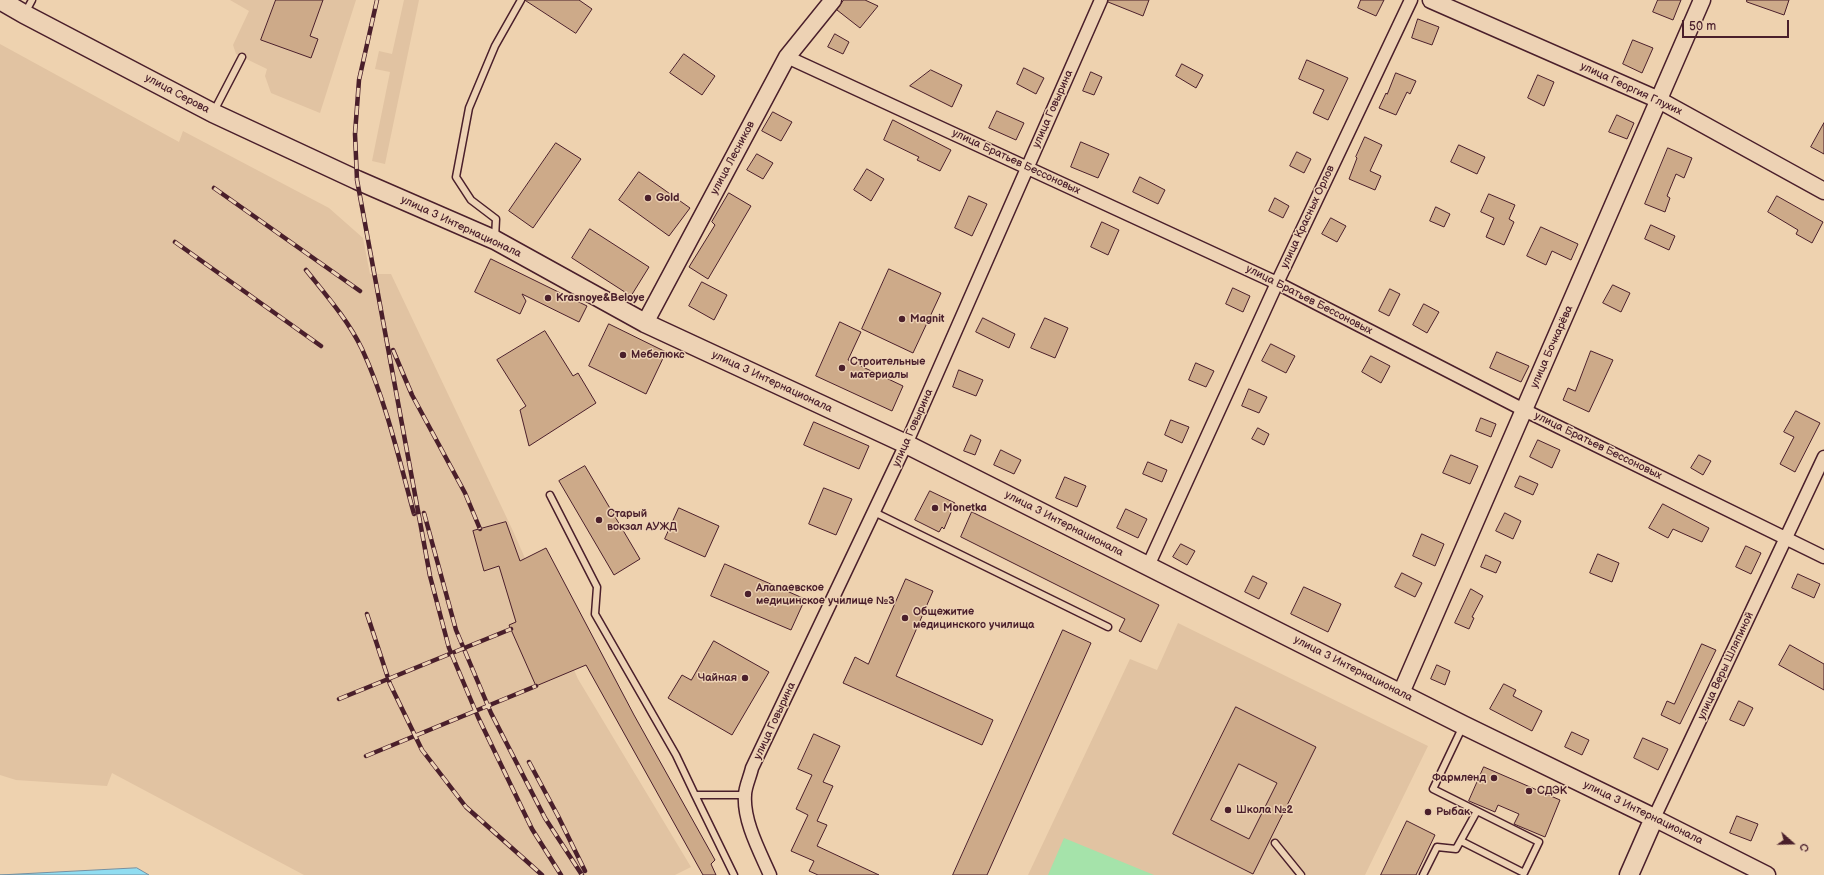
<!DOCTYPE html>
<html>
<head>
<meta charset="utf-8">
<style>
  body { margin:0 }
  #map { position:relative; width:1824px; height:875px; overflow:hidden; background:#eed2af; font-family:"Balsamiq Sans",sans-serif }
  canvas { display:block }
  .north { position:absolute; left:1772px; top:823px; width:40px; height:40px; -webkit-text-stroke:3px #edd2b4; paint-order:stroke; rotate:110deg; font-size:11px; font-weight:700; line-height:16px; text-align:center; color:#4a1f2b }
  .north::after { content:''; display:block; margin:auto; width:14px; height:18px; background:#4a1f2b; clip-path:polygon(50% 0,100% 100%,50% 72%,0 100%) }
  .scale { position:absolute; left:1682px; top:20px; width:107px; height:18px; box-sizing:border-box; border:2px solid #4a1f2b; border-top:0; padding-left:5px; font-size:12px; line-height:14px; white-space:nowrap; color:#4a1f2b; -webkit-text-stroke:3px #edd2b4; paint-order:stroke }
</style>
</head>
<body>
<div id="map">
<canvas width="1824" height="875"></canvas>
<div class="north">С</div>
<div class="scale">50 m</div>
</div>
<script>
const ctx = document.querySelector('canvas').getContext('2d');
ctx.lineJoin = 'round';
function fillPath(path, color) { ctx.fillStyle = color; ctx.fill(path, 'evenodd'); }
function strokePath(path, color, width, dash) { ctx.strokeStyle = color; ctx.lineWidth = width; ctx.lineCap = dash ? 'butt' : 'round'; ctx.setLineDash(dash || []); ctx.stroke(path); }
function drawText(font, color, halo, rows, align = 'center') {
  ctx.font = font + ' "Balsamiq Sans",sans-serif'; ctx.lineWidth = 3; ctx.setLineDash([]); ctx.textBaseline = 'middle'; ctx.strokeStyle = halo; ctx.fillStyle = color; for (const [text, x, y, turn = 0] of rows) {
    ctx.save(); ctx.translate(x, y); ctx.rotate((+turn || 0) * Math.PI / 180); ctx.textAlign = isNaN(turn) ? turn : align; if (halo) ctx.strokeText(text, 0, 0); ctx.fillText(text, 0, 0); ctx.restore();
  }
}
fillPath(new Path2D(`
  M230 0H356L320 113 271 93 265 76 267 69 236 54 233 45 249 11Z
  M404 0H419L385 164 372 161 390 72 375 69 379 51 392 54Z
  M0 44 179 142 183 131 329 208 363 238 370 274H391L513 531 578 679 691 867 675 875H304L112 773 107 786 16 780 0 775Z
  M1178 623 1428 746 1365 875H1028L1130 659 1157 670Z`), '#e1c3a2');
fillPath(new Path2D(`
  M1064 838 1154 875H1048Z`), '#a5e3aa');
const water = new Path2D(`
  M137 868 149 875H0Z`);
fillPath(water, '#91ddf1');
strokePath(water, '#7591a2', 1);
const building = new Path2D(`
  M276 0H323L310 36 318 39 311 58 261 40Z
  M525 0H579L592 9 576 33Z
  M844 0H865L878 6 860 28 837 10Z
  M1108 0H1149L1143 16 1108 2Z
  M1361 0H1384L1376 16 1358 8Z
  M1658 0H1681L1673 20 1653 12Z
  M1747 0H1789L1784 15 1747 2Z
  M1418 19 1439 27 1432 45 1412 38Z
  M835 34 849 42 843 54 828 47Z
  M1633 40 1653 48 1642 73 1623 64Z
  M684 54 715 76 702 95 670 73Z
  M1307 60 1348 78 1328 120 1313 113 1324 90 1299 79Z
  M1182 64 1203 75 1196 88 1176 76Z
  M1024 68 1044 78 1036 94 1017 84Z
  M931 70 962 85 952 107 910 86Z
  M1091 72 1102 77 1094 95 1083 91Z
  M1396 73 1416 81 1410 94 1407 92 1396 115 1379 108 1386 93 1387 94Z
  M1538 75 1554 82 1544 106 1528 98Z
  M997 111 1024 123 1016 140 989 128Z
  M773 112 792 122 781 141 762 131Z
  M1617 115 1634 123 1627 139 1609 132Z
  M893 120 951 150 940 171 917 160 919 157 884 140Z
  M1824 123V154L1811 147Z
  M1365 137 1382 145 1370 171 1381 176 1375 190 1349 179 1357 158 1356 157Z
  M1081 142 1109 154 1098 178 1071 167Z
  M556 143 581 159 533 228 509 211Z
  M1459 145 1485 157 1477 174 1451 162Z
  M1668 148 1692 158 1684 178 1676 174 1667 196 1670 198 1665 212 1645 204Z
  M1297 152 1311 159 1304 173 1290 166Z
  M757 154 773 163 763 179 747 170Z
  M867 169 884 179 871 201 854 190Z
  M639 172 690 208 669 236 619 200Z
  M1140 177 1165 190 1158 204 1133 192Z
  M729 193 751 206 708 279 689 267 715 225 712 222Z
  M1489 194 1515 205 1509 219 1514 222 1504 245 1486 237 1494 218 1481 212Z
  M969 196 987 204 972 236 955 228Z
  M1777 196 1823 222 1812 243 1796 234 1798 230 1768 212Z
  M1275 198 1289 206 1283 218 1269 211Z
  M1436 207 1450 214 1444 227 1430 221Z
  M1331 218 1346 226 1337 242 1322 234Z
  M1102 222 1119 230 1108 255 1091 247Z
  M1651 225 1675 236 1669 250 1645 239Z
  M1541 227 1578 244 1571 260 1552 251 1546 265 1527 256Z
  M590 229 649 267 631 296 572 258Z
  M491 259 587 306 579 322 522 294 526 301 520 314 475 292Z
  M889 269 941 293 913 353 862 329Z
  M702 282 727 295 714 320 689 306Z
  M1613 285 1630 293 1621 312 1603 303Z
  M1233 288 1250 296 1243 312 1226 304Z
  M1390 289 1400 294 1389 316 1379 311Z
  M1424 304 1439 312 1427 333 1413 325Z
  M983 318 1015 334 1009 348 976 332Z
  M1045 318 1068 328 1055 358 1031 348Z
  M840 322 861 332 848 360 903 386 892 411 816 376Z
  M609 324 666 352 646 394 589 366Z
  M545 331 573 376 578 373 596 403 529 446 520 410 526 406 497 360Z
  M1271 344 1295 356 1286 373 1262 361Z
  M1591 351 1613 360 1589 412 1563 400 1568 388 1575 391Z
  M1497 352 1529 366 1521 382 1490 368Z
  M1371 356 1390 366 1381 383 1362 372Z
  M1196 363 1214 371 1206 387 1189 380Z
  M959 370 983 380 976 396 953 387Z
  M1249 389 1267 397 1259 413 1242 406Z
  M1796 411 1820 423 1795 472 1780 464 1794 437 1784 432Z
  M1481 418 1496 424 1491 437 1476 431Z
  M1171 420 1189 427 1182 443 1165 435Z
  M814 422 869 446 859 469 804 445Z
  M1258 428 1269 434 1264 445 1252 439Z
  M971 435 981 440 975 455 964 451Z
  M1538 440 1560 450 1552 468 1530 457Z
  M1001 450 1021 460 1014 474 994 465Z
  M1451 455 1478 466 1470 484 1443 473Z
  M1699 455 1711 461 1703 475 1691 468Z
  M1148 462 1167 470 1162 482 1143 474Z
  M585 466 640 559 614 575 559 481Z
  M1520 476 1538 484 1533 495 1515 487Z
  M1065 477 1086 486 1077 507 1056 498Z
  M824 488 852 499 836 535 809 524Z
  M930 491 955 503 944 529 942 527 939 532 915 520Z
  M1663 504 1709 528 1702 542 1673 529 1668 538 1649 528Z
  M679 508 719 526 705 557 665 539Z
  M1126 509 1147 519 1138 538 1117 528Z
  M972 512 1159 605 1141 642 1119 631 1125 619 961 537Z
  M1505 513 1521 521 1513 539 1496 531Z
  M506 522 520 561 546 548 634 715 715 860 711 864 716 875H703L586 665 536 686 509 625 516 622 499 566 484 571 473 531Z
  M1422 534 1444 544 1435 566 1413 556Z
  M1181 544 1195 551 1187 565 1173 557Z
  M1746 546 1761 553 1751 574 1736 567Z
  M1598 554 1619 563 1612 582 1590 573Z
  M1486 555 1501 562 1496 573 1481 567Z
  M725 564 805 599 791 630 711 596Z
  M1402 573 1422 583 1415 597 1395 587Z
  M1798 574 1820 584 1814 598 1792 588Z
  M1253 576 1267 583 1259 599 1245 592Z
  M906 579 933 591 896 676 993 720 982 745 843 683 855 657 868 664Z
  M1304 587 1341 604 1328 632 1291 614Z
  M1471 589 1483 596 1472 617 1474 618 1469 629 1455 623Z
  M1063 630 1091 643 987 875H953Z
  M714 641 769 672 732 735 668 698 682 675 691 680Z
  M1702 644 1716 650 1680 724 1661 715 1667 701 1674 704Z
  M1790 645 1824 664V690L1779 665Z
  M1437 665 1450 671 1445 685 1431 679Z
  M1504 684 1516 690 1513 696 1542 711 1532 731 1490 709Z
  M1739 701 1753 708 1744 726 1730 720Z
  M1236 707 1316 747 1253 874 1173 834ZM1239 764 1277 783 1249 839 1211 820Z
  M1572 732 1589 740 1582 755 1565 747Z
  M814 734 840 746 823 782 833 786 817 821 827 825 817 846 879 875H818L809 871 814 861 791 851 808 815 796 809 812 775 798 769Z
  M1643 738 1668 749 1658 770 1634 758Z
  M1484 767 1560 800 1545 837 1514 824 1519 814 1498 805 1495 812 1469 801Z
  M1737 816 1758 824 1751 841 1730 833Z
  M1407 821 1435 835 1416 875H1381Z`);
fillPath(building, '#cdaa89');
strokePath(building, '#4a1f2b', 1);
const service = new Path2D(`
  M25 13 32 0
  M214 111 242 57
  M495 238 496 219 471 200 456 177 469 108 495 46 521 0
  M550 495 597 587 595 614 676 755 695 795
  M874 512 1108 627
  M1461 841 1524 873 1539 842 1477 811
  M1275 843 1301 875
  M734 875 695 795H745
  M1423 875 1437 847 1456 849 1477 811 1433 789 1463 726`);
const minor = new Path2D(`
  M787 57 1277 283 1524 410 1824 557
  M1148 566 1277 283 1411 0
  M1654 818 1824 457
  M770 875C760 852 743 821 745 795 745 787 750 777 752 768L906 444 1101 0`);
const tertiary = new Path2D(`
  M1431 0 1659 100 1824 191
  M645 323 787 57 833 0
  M1401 693 1702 0
  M1654 818 1767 875`);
const secondary = new Path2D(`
  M0 0 24 14 213 113 357 180 495 240 645 323 906 444 1463 725 1654 818 1629 875`);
strokePath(service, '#4a1f2b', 9);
strokePath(minor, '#4a1f2b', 15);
strokePath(tertiary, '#4a1f2b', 19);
strokePath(secondary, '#4a1f2b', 21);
strokePath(service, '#edd2b4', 6);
strokePath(minor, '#edd2b4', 12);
strokePath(tertiary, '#edd2b4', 16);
strokePath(secondary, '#edd2b4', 18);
const rail = new Path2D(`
  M377 0 359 80 355 134 357 180 430 576 449 648 478 717 532 829 561 875
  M214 188 360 291
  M175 242 321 346
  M306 270C326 295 348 320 362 349 386 401 399 459 414 514
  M393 350 412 395 465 493 480 529
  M424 513 456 630 491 713 545 818 582 875
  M367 614 390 684 422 750 466 807 542 875
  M339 699 511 629
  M366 756 536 686
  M529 762 558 816 585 871`);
strokePath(rail, '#4a1f2b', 4.5);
strokePath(rail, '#edd2b4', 3, [9]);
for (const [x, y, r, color] of [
  [648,198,4,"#4a1f2b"],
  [548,298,4,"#4a1f2b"],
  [902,319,4,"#4a1f2b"],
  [623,355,4,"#4a1f2b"],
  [842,368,4,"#4a1f2b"],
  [935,508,4,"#4a1f2b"],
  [599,520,4,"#4a1f2b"],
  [748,594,4,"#4a1f2b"],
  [905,618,4,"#4a1f2b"],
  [745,678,4,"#4a1f2b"],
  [1494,778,4,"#4a1f2b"],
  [1529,791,4,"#4a1f2b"],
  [1228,810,4,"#4a1f2b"],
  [1428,812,4,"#4a1f2b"]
]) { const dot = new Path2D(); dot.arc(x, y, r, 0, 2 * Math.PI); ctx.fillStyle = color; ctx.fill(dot); strokePath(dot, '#edd2b4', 1.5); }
drawText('11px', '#4a1f2b', '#edd2b4', [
  ["улица Георгия Глухих",1631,89,25],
  ["улица Серова",177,94,28],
  ["улица Говырина",1053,109,-66],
  ["улица Лесников",733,158,-62],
  ["улица Братьев Бессоновых",1016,162,25],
  ["улица Красных Орлов",1308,217,-65],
  ["улица 3 Интернационала",461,227,25],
  ["улица Братьев Бессоновых",1309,300,27],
  ["улица Бочкарёва",1552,347,-66],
  ["улица 3 Интернационала",772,382,25],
  ["улица Говырина",913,428,-66],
  ["улица Братьев Бессоновых",1598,446,26],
  ["улица 3 Интернационала",1064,524,27],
  ["улица Веры Шляпиной",1726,666,-65],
  ["улица 3 Интернационала",1353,669,27],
  ["улица Говырина",775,721,-65],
  ["улица 3 Интернационала",1643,813,26]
]);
drawText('bold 11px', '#4a1f2b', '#edd2b4', [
  ["Gold",656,198],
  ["Krasnoye&Beloye",556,298],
  ["Magnit",910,319],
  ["Мебелюкс",631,355],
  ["Строительные",850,362],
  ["материалы",850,375],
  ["Monetka",943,508],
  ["Старый",607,514],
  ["вокзал АУЖД",607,527],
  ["Алапаевское",756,588],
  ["медицинское училище №3",756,601],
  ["Общежитие",913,612],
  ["медицинского училища",913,625],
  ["Чайная",737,678,"right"],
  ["Фармленд",1486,778,"right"],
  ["СДЭК",1537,791],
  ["Школа №2",1236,810],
  ["Рыбак",1436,812]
], 'left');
</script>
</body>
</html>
